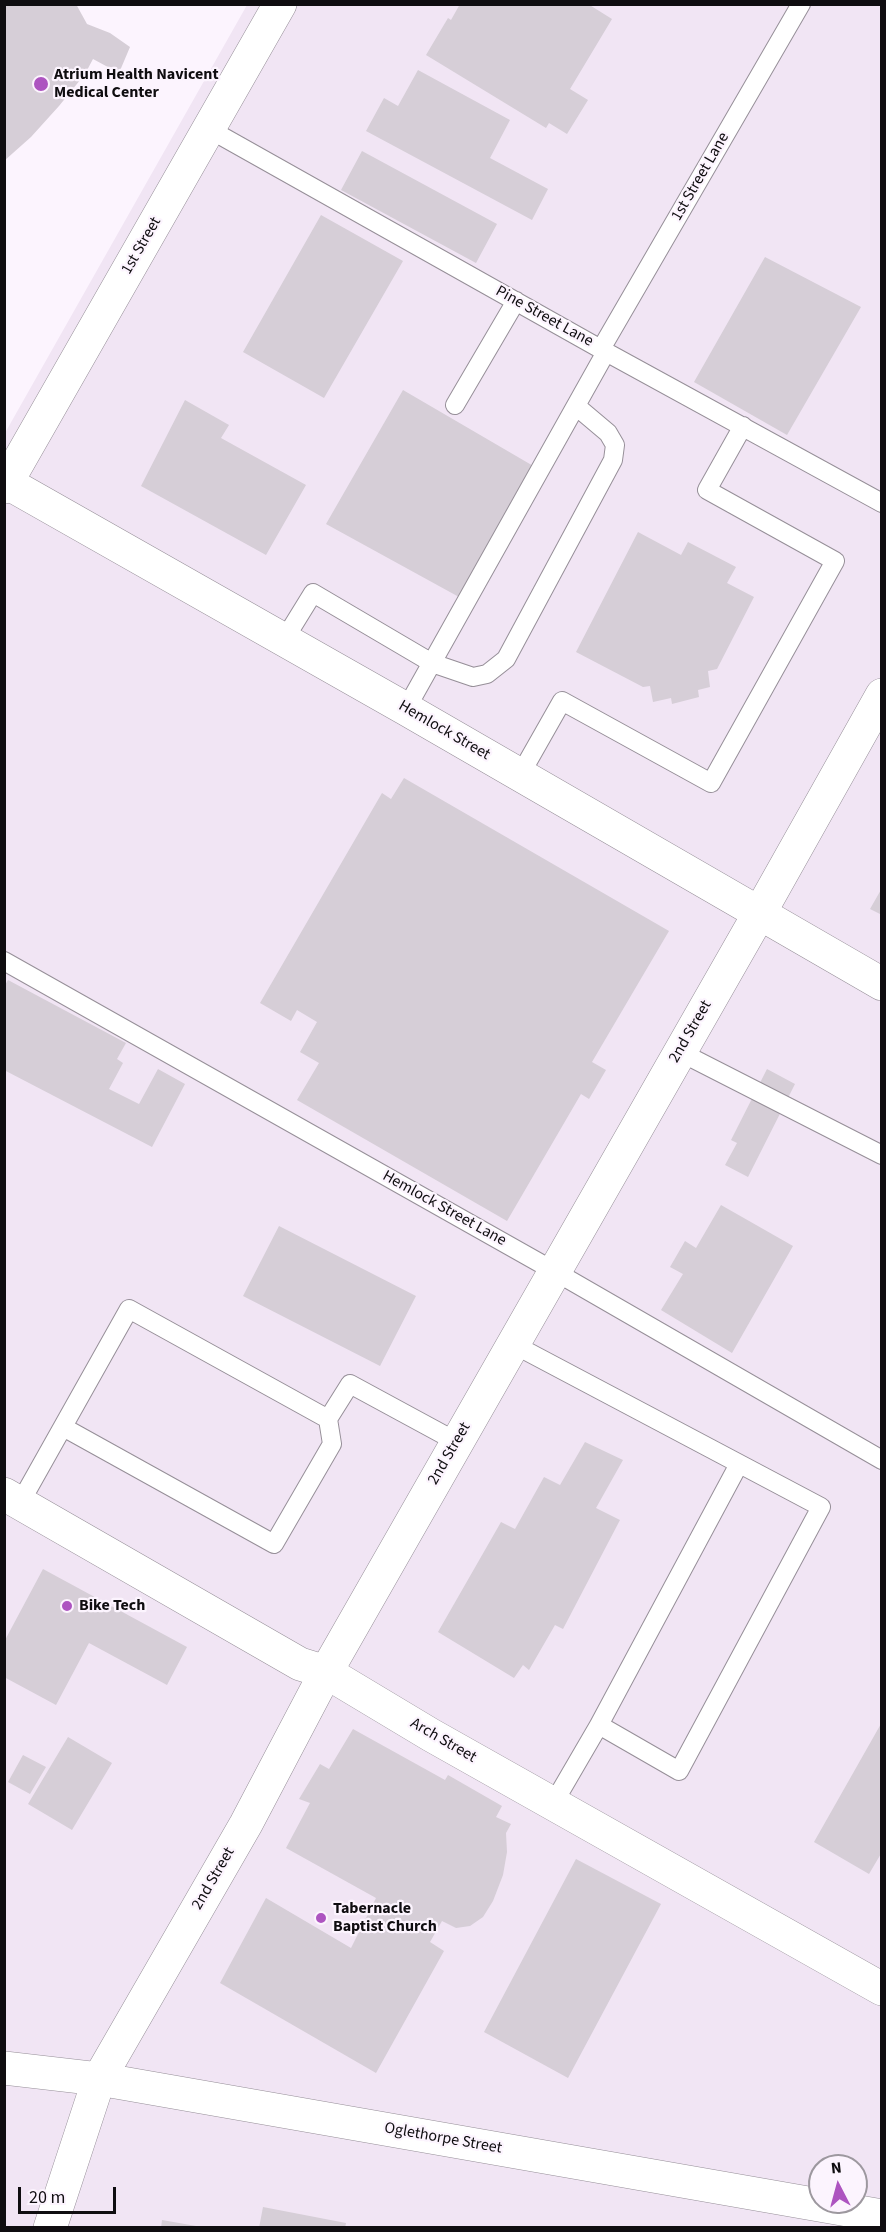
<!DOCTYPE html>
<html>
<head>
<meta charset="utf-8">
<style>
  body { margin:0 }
  #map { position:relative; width:886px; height:2232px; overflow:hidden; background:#fcf4fe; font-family:"Source Sans 3",sans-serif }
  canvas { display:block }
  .frame { position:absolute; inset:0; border:6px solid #0f0d10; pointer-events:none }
  .north { position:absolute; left:808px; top:2154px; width:60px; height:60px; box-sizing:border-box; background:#fcf4fe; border:2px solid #9d989f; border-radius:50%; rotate:354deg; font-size:16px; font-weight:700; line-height:24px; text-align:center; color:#0f0d10 }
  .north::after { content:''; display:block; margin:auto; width:21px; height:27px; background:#ad54c0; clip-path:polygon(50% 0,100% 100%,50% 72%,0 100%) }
  .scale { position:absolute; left:18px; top:2187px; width:98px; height:27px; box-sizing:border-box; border:3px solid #0f0d10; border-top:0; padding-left:8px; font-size:18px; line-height:21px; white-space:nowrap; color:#0f0d10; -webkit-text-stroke:4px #fcf4fe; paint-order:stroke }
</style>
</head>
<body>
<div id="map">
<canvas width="886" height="2232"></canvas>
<div class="frame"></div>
<div class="north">N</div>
<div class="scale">20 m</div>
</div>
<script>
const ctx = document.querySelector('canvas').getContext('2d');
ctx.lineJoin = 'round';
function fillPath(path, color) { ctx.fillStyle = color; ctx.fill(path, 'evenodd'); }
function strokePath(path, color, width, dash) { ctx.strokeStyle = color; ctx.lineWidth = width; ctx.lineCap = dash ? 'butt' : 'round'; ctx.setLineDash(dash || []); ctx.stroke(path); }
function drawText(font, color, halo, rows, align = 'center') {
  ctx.font = font + ' "Source Sans 3",sans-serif'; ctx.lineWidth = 4.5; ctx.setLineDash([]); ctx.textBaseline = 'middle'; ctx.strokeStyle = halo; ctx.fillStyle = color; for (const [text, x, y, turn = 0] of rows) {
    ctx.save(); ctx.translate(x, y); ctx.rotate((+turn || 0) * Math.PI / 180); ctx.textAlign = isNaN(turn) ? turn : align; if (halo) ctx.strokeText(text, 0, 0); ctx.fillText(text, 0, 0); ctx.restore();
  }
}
fillPath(new Path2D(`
  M247 5H881V2227L5 2228V433ZM820 2166H856V2202H820Z`), '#f1e5f4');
fillPath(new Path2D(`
  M4 4H76L87 24 110 33 130 47 119 73 93 59 85 74 59 106 31 137 4 161Z
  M460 4H588L612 19 570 89 588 100 567 134 549 123 546 128 426 55 448 18 451 20Z
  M418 70 510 120 490 158 548 189 532 220 366 131 384 98 398 106Z
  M362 151 497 224 476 263 341 190Z
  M321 215 403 261 324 398 243 352Z
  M765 257 861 307 787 435 694 382Z
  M403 390 535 467 459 597 326 524Z
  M185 400 229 425 221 438 306 485 266 555 141 486Z
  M638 532 681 555 688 542 736 567 727 583 754 597 717 669 708 671 710 687 698 690 699 697 672 704 671 698 653 702 650 686 643 687 576 652Z
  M404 778 669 931 592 1062 606 1070 589 1099 581 1094 507 1221 297 1100 319 1063 300 1052 317 1022 297 1010 291 1021 260 1003 382 793 391 799Z
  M882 888V915L870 909Z
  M8 980 126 1043 117 1059 123 1063 109 1089 139 1104 158 1069 185 1084 152 1147 4 1070V987Z
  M767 1069 795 1084 748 1177 725 1165 737 1143 731 1140Z
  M721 1205 793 1246 732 1353 661 1310 683 1274 670 1267 685 1241 696 1248Z
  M279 1226 416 1296 380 1366 243 1296Z
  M585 1442 623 1460 596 1508 620 1520 563 1629 555 1625 529 1670 523 1665 514 1678 438 1632 501 1522 515 1529 544 1477 560 1485Z
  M43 1569 187 1647 167 1685 89 1643 56 1705 4 1677V1642Z
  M882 1722V1852L869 1874 814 1842Z
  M353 1729 445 1780 448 1775 502 1806 496 1817 511 1824 506 1833 507 1852 503 1875 493 1901 483 1917 470 1926 456 1928 442 1921 430 1942 444 1951 376 2073 220 1983 266 1898 351 1948 376 1898 286 1848 310 1803 299 1799 320 1764 329 1769Z
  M68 1737 112 1763 72 1830 28 1804Z
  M23 1755 46 1767 30 1794 8 1782Z
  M576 1859 661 1904 568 2078 484 2032Z
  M263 2207 346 2223 345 2228H259Z
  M162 2220 196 2226V2228H161Z`), '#d6ced7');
const service = new Path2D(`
  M209 129 606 352 882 503
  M601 349 801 4
  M455 405 516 301
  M284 640 313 593 432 663 473 677 487 674 506 659 613 460 615 445 608 433 576 406
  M406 709 606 352
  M520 775 562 701 711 783 835 561 707 490 743 426
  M4 961 554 1271 882 1460
  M680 1052 882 1155
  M513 1344 821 1507 679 1771 599 1725 553 1804
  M63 1427 274 1544 332 1444 328 1419
  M20 1503 129 1309 328 1419 350 1384 457 1442
  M599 1725 739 1464`);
const minor = new Path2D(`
  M4 481 406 709 882 984
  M4 1494 300 1664 326 1672 431 1735 882 1989`);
const tertiary = new Path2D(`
  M4 487 280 4
  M4 2068 99 2079 882 2216
  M50 2228 99 2079 246 1824 326 1672 759 914 882 695`);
strokePath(service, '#968f98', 20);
strokePath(minor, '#968f98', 34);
strokePath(tertiary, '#968f98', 34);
strokePath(service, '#fff', 18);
strokePath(minor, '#fff', 33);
strokePath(tertiary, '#fff', 33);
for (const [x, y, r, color] of [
  [41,84,8,"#ad54c0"],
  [67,1606,6,"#ad54c0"],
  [321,1918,6,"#ad54c0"]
]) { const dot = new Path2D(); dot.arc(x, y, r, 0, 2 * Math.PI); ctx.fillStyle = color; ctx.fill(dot); strokePath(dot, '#fcf4fe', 2); }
drawText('bold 16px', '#0f0d10', '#fcf4fe', [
  ["Atrium Health Navicent",54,75],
  ["Medical Center",54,93],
  ["Bike Tech",79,1606],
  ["Tabernacle",333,1909],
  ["Baptist Church",333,1927]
], 'left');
drawText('16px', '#0f0d10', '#fcf4fe', [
  ["1st Street Lane",701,177,-60],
  ["1st Street",142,246,-60],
  ["Pine Street Lane",544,317,29],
  ["Hemlock Street",444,731,30],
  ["2nd Street",691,1032,-60],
  ["Hemlock Street Lane",444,1209,29],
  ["2nd Street",450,1454,-60],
  ["Arch Street",443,1741,30],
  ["2nd Street",214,1879,-60],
  ["Oglethorpe Street",443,2139,10]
]);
</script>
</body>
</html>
